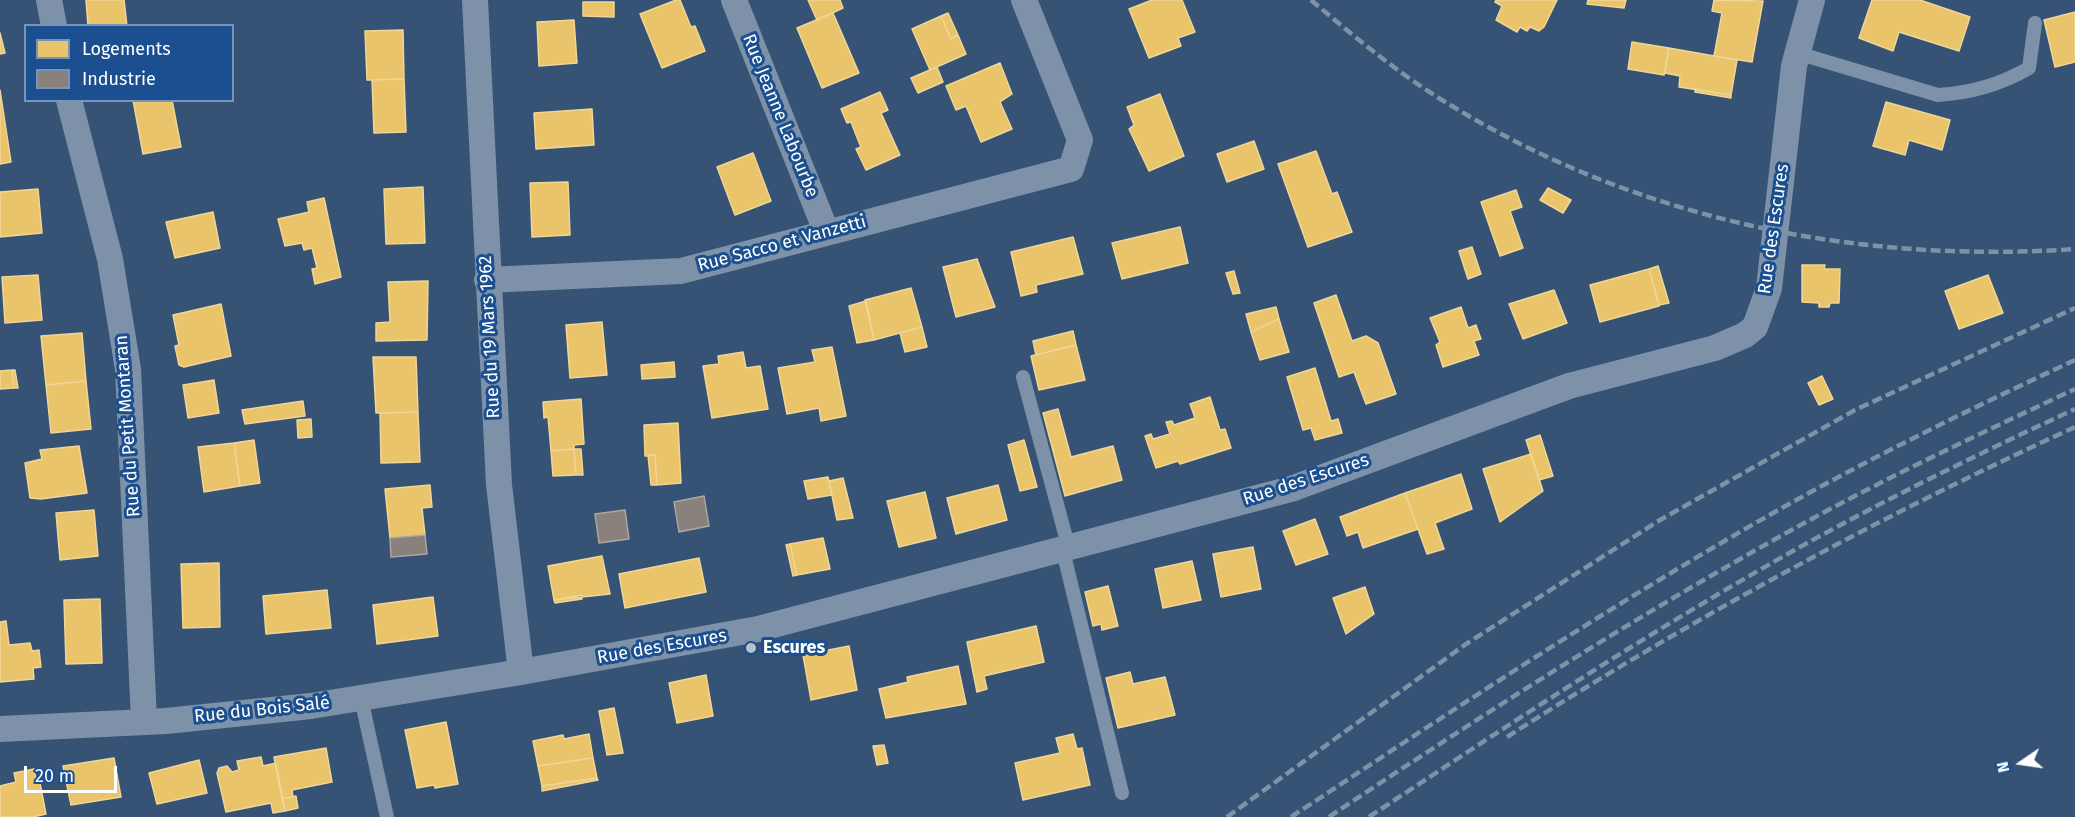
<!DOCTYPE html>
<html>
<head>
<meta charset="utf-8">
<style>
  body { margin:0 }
  #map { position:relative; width:2075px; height:817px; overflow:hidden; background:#365274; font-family:"Fira Sans",sans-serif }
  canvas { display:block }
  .legend { position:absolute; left:24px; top:24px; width:210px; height:78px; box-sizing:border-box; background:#1b4f8f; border:2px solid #7695bc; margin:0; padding:8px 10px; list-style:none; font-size:18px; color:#fff }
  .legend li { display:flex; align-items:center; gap:12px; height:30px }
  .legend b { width:30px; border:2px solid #7695bc }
  .north { position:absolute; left:1991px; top:733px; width:60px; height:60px; -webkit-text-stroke:4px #1b4f8f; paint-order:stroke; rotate:257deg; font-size:16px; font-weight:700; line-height:24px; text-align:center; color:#fff }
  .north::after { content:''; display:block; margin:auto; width:21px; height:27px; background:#fff; clip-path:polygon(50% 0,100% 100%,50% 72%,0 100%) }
  .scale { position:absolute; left:24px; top:766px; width:93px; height:27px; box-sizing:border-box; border:3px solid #fff; border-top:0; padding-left:8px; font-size:18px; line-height:21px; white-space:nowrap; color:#fff; -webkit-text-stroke:4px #1b4f8f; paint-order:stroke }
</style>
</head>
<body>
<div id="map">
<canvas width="2075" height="817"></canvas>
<ul class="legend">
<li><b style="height:16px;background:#e9c46a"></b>Logements</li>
<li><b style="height:16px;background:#8a817c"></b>Industrie</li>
</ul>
<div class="north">N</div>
<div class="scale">20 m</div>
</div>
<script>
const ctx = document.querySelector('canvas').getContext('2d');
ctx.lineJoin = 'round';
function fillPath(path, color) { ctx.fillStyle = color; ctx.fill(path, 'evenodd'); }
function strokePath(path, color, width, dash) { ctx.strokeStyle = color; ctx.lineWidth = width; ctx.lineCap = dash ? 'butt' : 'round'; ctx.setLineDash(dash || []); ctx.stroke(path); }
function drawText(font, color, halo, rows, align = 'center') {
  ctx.font = font + ' "Fira Sans",sans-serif'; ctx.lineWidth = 6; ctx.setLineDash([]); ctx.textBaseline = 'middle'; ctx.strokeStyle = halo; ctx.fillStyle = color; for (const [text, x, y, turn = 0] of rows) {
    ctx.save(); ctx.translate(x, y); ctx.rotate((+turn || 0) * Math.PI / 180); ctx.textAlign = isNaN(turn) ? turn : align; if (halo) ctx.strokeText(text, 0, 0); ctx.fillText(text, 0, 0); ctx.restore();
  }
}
const homes = new Path2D(`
  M86 0H124L127 26H88Z
  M676 0H680L691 27 695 26 705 51 662 68 640 14Z
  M808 0H840L843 8 817 20Z
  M1152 0H1182L1195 32 1178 38 1181 46 1149 58 1129 9Z
  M1496 0H1557L1544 27 1539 31 1530 27 1527 31 1520 27 1517 32 1496 20 1502 6 1495 2Z
  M1588 0H1626L1624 8 1587 4Z
  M1714 0 1763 1 1752 62 1714 56 1722 13 1712 11Z
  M1872 0H1920L1970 17 1959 51 1899 32 1893 51 1859 38Z
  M583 2H614V17L583 16Z
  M2075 12V62L2055 67 2044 20Z
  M833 13 859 73 822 88 797 28Z
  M948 13 958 35 951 39 941 16Z
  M941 16 951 39 958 35 966 54 930 70 912 29Z
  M574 20 577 63 539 66 537 22Z
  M403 30 404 79 367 80 365 31Z
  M0 33 5 53 0 54Z
  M1632 42 1669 48 1664 75 1628 69Z
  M1669 48 1737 60 1731 95 1679 87 1680 76 1665 73Z
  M1000 63 1012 94 1000 102 1012 129 981 142 966 106 956 110 946 86Z
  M937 67 943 82 918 93 911 78Z
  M404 79 406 132 374 133 372 80Z
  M1695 89 1731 95V98L1695 92Z
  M0 90 11 162 0 164Z
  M880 92 888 110 881 113 900 155 866 170 856 149 861 147 858 140 851 122 847 123 841 109Z
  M1160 94 1184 156 1149 171 1129 129 1134 125 1127 107Z
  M133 100H172L181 147 143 154Z
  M1886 102 1950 120 1942 150 1909 140 1905 155 1873 146Z
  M592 109 594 145 536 149 534 113Z
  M1254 141 1264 169 1227 182 1217 154Z
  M1316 151 1332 194 1337 192 1352 232 1308 247 1278 164Z
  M753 153 771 201 735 215 717 167Z
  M568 182 570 235 532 237 530 183Z
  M423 187 425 243 386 244 384 189Z
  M1548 188 1571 200 1563 213 1540 200Z
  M38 189 42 233 0 237V192Z
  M1516 190 1522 207 1510 211 1523 248 1500 256 1481 202Z
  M324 198 341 277 315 284 312 269 317 268 312 248 304 250 302 243 285 246 278 219 309 212 307 202Z
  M213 212 220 248 175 258 166 222Z
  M1180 227 1188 263 1122 279 1112 243Z
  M1073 237 1083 274 1036 285 1037 292 1021 296 1011 252Z
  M1472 247 1481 274 1468 279 1459 251Z
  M977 259 995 307 956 317 943 267Z
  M1802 265H1825L1824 269H1840L1839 303H1830L1829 307H1819V303L1802 302Z
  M1658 266 1669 303 1659 305 1649 269Z
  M1649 269 1659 306 1600 322 1590 285Z
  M1234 271 1240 293 1233 294 1226 273Z
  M38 275 42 320 5 323 2 277Z
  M1988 275 2003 313 1959 329 1945 291Z
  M428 281 427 340 376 341V323L390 322 388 282Z
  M911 288 922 327 874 340 865 300Z
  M1554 290 1567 323 1523 339 1509 304Z
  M1336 295 1352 341 1366 336 1378 343 1396 394 1366 404 1354 372 1339 377 1314 303Z
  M866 301 874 340 857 343 849 306Z
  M221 304 231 356 184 367 179 365 175 346 179 345 173 315Z
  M1276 307 1279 319 1251 332 1246 314Z
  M1461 307 1468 328 1476 325 1481 339 1474 341 1479 355 1443 367 1436 345 1440 342 1430 318Z
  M1279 319 1289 352 1260 360 1251 332Z
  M602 322 607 375 570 378 566 325Z
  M922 327 927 347 905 352 900 333Z
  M1073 331 1076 345 1036 355 1033 341Z
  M82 333 86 381 46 385 41 336Z
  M1076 345 1085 380 1039 390 1031 356Z
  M832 347 846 416 821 421 819 408 787 414 778 368 815 362 812 350Z
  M743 352 746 368 760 366 768 409 712 418 703 366 719 364 718 356Z
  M373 357H416L418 412 376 413Z
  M674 362 675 377 642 379 641 365Z
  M1315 368 1331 421 1338 419 1342 433 1315 440 1311 428 1303 430 1287 377Z
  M12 370 14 388 0 389V371Z
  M12 370H15L18 388H14Z
  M1822 376 1833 399 1819 405 1808 383Z
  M214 380 219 413 188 418 183 385Z
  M86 381 91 429 51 433 46 385Z
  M1210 397 1220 430 1225 429 1231 448 1180 464 1178 461 1156 468 1145 436 1151 434 1153 439 1170 434 1166 422 1172 421 1174 425 1195 418 1190 404Z
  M581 399 584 444 574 445V449L551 451 548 417 544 418 543 402Z
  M303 401 305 416 245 424 242 410Z
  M1058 409 1071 457 1113 446 1122 480 1065 496 1043 413Z
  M418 412 420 462 381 463 380 413Z
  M311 419 312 437 298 438 297 420Z
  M678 423 681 483 657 485 655 455 645 456 644 425Z
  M1540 435 1553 476 1539 480 1526 440Z
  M254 440 260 483 240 486 234 443Z
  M1024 440 1037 487 1020 491 1008 445Z
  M234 443 240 486 204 492 198 447Z
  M79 446 87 493 41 499 30 498 25 463 42 459 40 450Z
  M574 449H581L583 475H576Z
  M574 449 576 475 553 476 551 451Z
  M1531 454 1543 491 1500 522 1483 469Z
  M648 455H655L657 485H651Z
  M1461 474 1472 509 1435 523 1444 549 1427 554 1405 493Z
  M828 477 832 495 808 499 804 481Z
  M843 478 853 518 837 520 829 481Z
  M430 485 432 507 422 508 425 535 390 538 385 489Z
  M998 485 1007 520 956 534 947 498Z
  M925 492 936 538 899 547 887 501Z
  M1405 493 1418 529 1363 548 1358 532 1347 536 1340 517Z
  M94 510 98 556 60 560 56 513Z
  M1315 519 1328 554 1296 565 1283 531Z
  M823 538 830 569 797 575 790 544Z
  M790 544 797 575 793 576 786 545Z
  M1253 547 1261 589 1221 597 1213 554Z
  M602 556 610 594 554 600 548 566Z
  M699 558 706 592 625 608 619 574Z
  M1192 561 1201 600 1163 608 1155 569Z
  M219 563 220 627 183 628 181 564Z
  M1108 586 1118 626 1102 630 1101 624 1093 626 1085 592Z
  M1365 587 1374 614 1346 634 1333 598Z
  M327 590 331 628 266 634 263 596Z
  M582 595V599L555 603 554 600Z
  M433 597 438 636 377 644 373 605Z
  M100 599 102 663 66 664 64 600Z
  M6 621 9 645 30 643 32 651 39 650 41 667 33 668 34 679 0 682V622Z
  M1036 626 1044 662 984 676 987 689 977 692 967 642Z
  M849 646 857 690 811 700 803 655Z
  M958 666 966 704 886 718 879 689 908 682 907 677Z
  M1130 672 1133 684 1165 677 1175 715 1118 728 1106 678Z
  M706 675 713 716 677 723 669 683Z
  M614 708 623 753 607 755 599 711Z
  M446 722 458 784 435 788 434 785 417 788 405 730Z
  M589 734 593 758 538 766 533 741 563 735 564 739Z
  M1073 734 1077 749 1082 748 1090 785 1023 800 1015 763 1060 753 1056 738Z
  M884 745 888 763 877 765 873 746Z
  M326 748 332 782 292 790 293 797 282 799 274 757Z
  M261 757 263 766 276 763 285 811 273 813 271 803 226 812 217 773 219 768 227 766 232 772 239 770 237 761Z
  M114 758 121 797 71 805 63 766Z
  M593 758 597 778 542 786 538 766Z
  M199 760 207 793 157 804 149 773Z
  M34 769 36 779 39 778 46 814 33 817H0V786L16 782 14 773Z
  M597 778 598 780 542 791V786Z
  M296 796 298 808 285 811 282 799Z`);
fillPath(homes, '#e9c46a');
strokePath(homes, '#f0d697', 1.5);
const industry = new Path2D(`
  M704 496 709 526 679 532 674 502Z
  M625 510 629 539 599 543 595 514Z
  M425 535 427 554 391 557 390 538Z`);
fillPath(industry, '#8a817c');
strokePath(industry, '#ada7a3', 1.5);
strokePath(new Path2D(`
  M1797 53 1938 95C1972 93 2000 85 2029 68L2035 23
  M1023 377 1069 549
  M1063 551 1122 793
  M361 698 387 817`), '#7d92a8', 14);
strokePath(new Path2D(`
  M49 0 54 26
  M475 0 499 485 521 672
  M734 0 826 231
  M69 100 110 259 128 369 144 721
  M487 280 681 271 1071 169 1080 140 1024 0
  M0 729 166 721 311 706 521 672 758 629 1291 489 1569 386 1715 348 1745 335 1755 327 1769 288 1794 66 1812 0`), '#7d92a8', 26);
strokePath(new Path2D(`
  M1311 0C1356 38 1401 76 1452 106 1639 220 1858 264 2075 249
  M1507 737C1691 619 1877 518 2075 427
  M1227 817 1466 644 1660 520 1855 410 2075 308
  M1291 817C1447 714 1603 610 1766 517 1866 460 1970 409 2075 360
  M1329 817C1476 719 1625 623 1779 537 1875 483 1975 436 2075 389
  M1369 817C1505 727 1641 637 1784 556 1878 503 1976 455 2075 409`), '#7e92a7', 4.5, [10, 4.5]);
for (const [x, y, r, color] of [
  [751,648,6,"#b9c2ce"]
]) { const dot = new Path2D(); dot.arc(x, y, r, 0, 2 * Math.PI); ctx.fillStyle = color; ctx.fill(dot); strokePath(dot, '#1b4f8f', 2); }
drawText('18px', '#fff', '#1b4f8f', [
  ["Rue Jeanne Labourbe",780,116,68],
  ["Rue des Escures",1774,229,-82],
  ["Rue Sacco et Vanzetti",782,244,-15],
  ["Rue du 19 Mars 1962",490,337,-93],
  ["Rue du Petit Montaran",128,426,-94],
  ["Rue des Escures",1306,480,-18],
  ["Rue des Escures",662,647,-10],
  ["Rue du Bois Salé",262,710,-6]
]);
drawText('bold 18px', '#fff', '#1b4f8f', [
  ["Escures",763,648]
], 'left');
</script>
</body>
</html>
